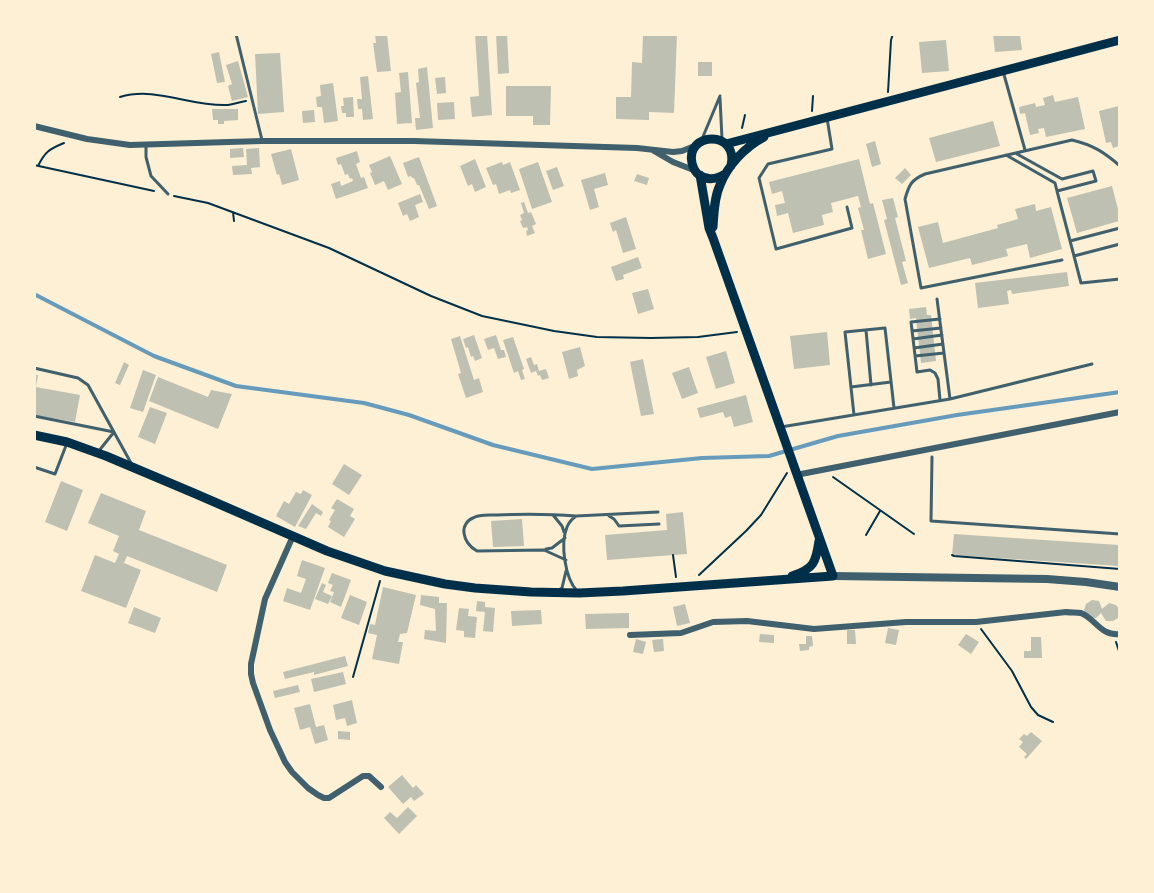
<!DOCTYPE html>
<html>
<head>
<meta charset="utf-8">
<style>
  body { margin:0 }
  #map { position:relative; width:1154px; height:893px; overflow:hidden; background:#fdf0d5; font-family:Roboto,sans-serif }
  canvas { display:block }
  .frame { position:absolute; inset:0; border:36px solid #fdf0d5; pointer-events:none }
</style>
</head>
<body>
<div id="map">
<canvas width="1154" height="893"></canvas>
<div class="frame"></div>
</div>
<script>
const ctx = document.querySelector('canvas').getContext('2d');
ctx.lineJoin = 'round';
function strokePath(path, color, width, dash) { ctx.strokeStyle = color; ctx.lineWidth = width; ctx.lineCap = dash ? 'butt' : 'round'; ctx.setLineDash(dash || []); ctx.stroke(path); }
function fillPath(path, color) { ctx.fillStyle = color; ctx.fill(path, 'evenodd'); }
strokePath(new Path2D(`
  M34 294 154 356 236 386 364 403 409 415 493 445 592 469 702 458 769 456 838 436 957 415 1120 392`), '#669bbc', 4);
fillPath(new Path2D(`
  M375 34H387L391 71 377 72 373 43H376Z
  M475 34H487L492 115 472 117 470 97 479 96Z
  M496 34H507L509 73 498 74Z
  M643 34H677L674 113 649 112V120L616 119V97H631L632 62 642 63Z
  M993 34H1020L1022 50 995 52Z
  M946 40 949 71 922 73 919 42Z
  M219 52 225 82 217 83 211 54Z
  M280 53 284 112 258 114 255 54Z
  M238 61 248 97 232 101 228 86 232 84 226 65Z
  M698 62H712V76H698Z
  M427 67 433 128 416 130 415 118H420L416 83 419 82 418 69Z
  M408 72 412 123 397 124 395 93 401 92 399 73Z
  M368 76 373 119 363 120 362 109H358L357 99H362L360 77Z
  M445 77 446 93 437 94 435 78Z
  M333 83 338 121 324 123 322 107H317L316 97 321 96 320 85Z
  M506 86H551L550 125H533V116H506Z
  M1053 95 1055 102 1078 97 1085 129 1046 137 1044 128 1038 129 1039 133 1030 135 1025 113 1020 114 1019 107 1035 103 1036 107 1045 105 1043 98Z
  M353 97 354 117H346V113H342L341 106H344L343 98Z
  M454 102 455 119 438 120 437 103Z
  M1119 106V146L1113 148 1111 142 1106 143 1099 111Z
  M212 109H238V120L224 121V124H218V120H213Z
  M314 110 315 122 303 123 302 111Z
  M993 121 1000 146 936 162 929 138Z
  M875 141 881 164 872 167 866 144Z
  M243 148 244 157 230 158V149Z
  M259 148 260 167 251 168 252 174 233 175 232 166 247 165 246 149Z
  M291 149 299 180 282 185 279 174 277 175 271 154Z
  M357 151 360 162 356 164 361 178 364 177 368 188 336 199 331 184 340 181 341 186 353 181 352 178 350 179 348 174 345 175 341 164 338 165 336 158Z
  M390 156 402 184 388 190 384 181 375 185 370 173 372 172 369 165Z
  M419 157 437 206 429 209 419 185H417L414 178H412L411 176 408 177 403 163Z
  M475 159 486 187 475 192 472 184 468 186 460 166Z
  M859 159 870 204 873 203 886 254 868 259 861 230H864L858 208 861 207 858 196 831 203 833 212 822 215 824 225 793 233 788 213 777 216 775 205 785 203 782 191 772 194 769 182Z
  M502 162 503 165 510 162 520 190 511 193 510 190 499 194 496 184 493 185 486 168Z
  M538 162 552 202 532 209 519 169Z
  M557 167 564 186 553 190 546 171Z
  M905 168 911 175 902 184 895 178Z
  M605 173 608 185 594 189 599 207 590 210 581 180Z
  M637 174 649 178 647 185 634 181Z
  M1112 186 1119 213V221L1077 233 1067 198Z
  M420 194 423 202 415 205 419 217 410 221 407 214 403 216 398 203Z
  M893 198 898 217 895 218 906 261 902 262 908 283 901 285 884 220 887 219 882 200Z
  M524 202 528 213 531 212 536 224 532 226 535 233 527 236 526 231 528 230 527 227 523 228 520 221 522 220 520 215 524 213 521 203Z
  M1035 204 1036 211 1051 207 1062 249 1030 258 1027 244 1006 249 1008 256 972 265 970 258 929 268 918 227 938 222 943 243 998 228 997 225 1018 219 1015 209Z
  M626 217 636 249 623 253 616 230 613 232 610 223Z
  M638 257 642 268 623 275 624 279 616 281 611 267Z
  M1067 272 1069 286 1012 294 1011 290 1007 291 1009 304 978 308 975 283Z
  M648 289 654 309 638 314 632 293Z
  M926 307 927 315H931L936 361 921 363 916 318 910 319 909 309Z
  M827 332 830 365 794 369 790 336Z
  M474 335 482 358 475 361 473 356 471 357 468 347 466 348 463 339Z
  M496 335 501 350H504L506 357 498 359 494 348 488 350 484 339Z
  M460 336 474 380 479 378 483 392 466 398 458 374 461 373 451 339Z
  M513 337 524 369 522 370 525 379 521 380 518 371 514 373 503 340Z
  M580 347 585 366 577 370 578 376 569 379 562 352Z
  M726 351 735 383 716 389 706 357Z
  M531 357 534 365 537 364 539 371 546 369 549 378 542 380 540 375 538 376 536 371 531 373 526 359Z
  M643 359 654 414 641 416 630 362Z
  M124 362 129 365 120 385 115 383Z
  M689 367 698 393 682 399 672 373Z
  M143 370 156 375 143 412 130 408Z
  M34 375H38L36 387 80 395 75 422 34 415Z
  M158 377 208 397 211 390 232 394 218 429 149 401Z
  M746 395 753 422 734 427 731 416 725 418 723 412 700 418 697 408Z
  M150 407 167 413 155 444 138 437Z
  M344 464 362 475 349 495 332 484Z
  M61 481 83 490 67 531 45 522Z
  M303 490 312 495 295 527 276 516 284 501 289 504 296 492 301 494Z
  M101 493 146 511 139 530 227 565 217 592 127 556 124 563 141 570 126 608 81 591 95 555 115 563 119 554 113 551 119 536 88 523Z
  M337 499 354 509 350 516 355 519 344 537 328 527 331 521 329 520 335 510 331 508Z
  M312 504 323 512 321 516 316 513 306 529 298 526Z
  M683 512 687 554 607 560 605 535 667 530 666 514Z
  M522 519 524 546 493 547 491 521Z
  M954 534 1119 545V566L952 555Z
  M302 560 325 568 310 610 283 601 287 588 301 593 306 579 297 576Z
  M332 573 351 580 341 607 330 602 334 592 330 591 333 585 328 583Z
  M322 583 326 585 323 592 332 596 328 604 315 599Z
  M383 587 416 595 407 633 400 634 398 642H403L399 664 372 659 377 635 368 633 370 624 375 625Z
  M350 595 367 602 359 625 341 618Z
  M421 595 439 597V603H447L446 643 424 639 425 630 436 631 435 609 420 605Z
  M1092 600 1099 601 1102 609 1109 603 1116 605 1119 609 1118 618 1113 621H1106L1101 613 1096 618 1089 617 1084 610 1086 604Z
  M477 601 485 602V607L495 608 493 632 483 631 485 612 476 611Z
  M685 604 690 623 677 626 673 607Z
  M134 607 161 618 155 633 128 623Z
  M459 608 469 609 468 616 477 617 475 638 464 637V631L456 630Z
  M541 610 542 624 512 626 511 611Z
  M629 613V628L586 629 585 614Z
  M888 628 899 630 896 645 885 643Z
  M847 630H855L856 644H847Z
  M760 634 774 635V643L759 642Z
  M966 634 979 642 971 654 958 645Z
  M806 636H812L813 646 809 647V650L800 651 799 644H806Z
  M1031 637H1041L1042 658H1024V651H1031Z
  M636 639 646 642 643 654 633 652Z
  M663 639 664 651 654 652 652 640Z
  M345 656 348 666 314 675V672L285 679 283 672Z
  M343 672 346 684 314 692 311 679Z
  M298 685 300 692 275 698 273 691Z
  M352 700 357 723 347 726 345 718 336 720 333 705Z
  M310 704 316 727 324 725 328 740 315 744 310 727 300 730 294 708Z
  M338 731 350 732V740L338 739Z
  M1031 732 1042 741 1026 759 1024 757 1027 754 1019 747 1023 742 1019 739 1024 734 1027 736Z
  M402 775 413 788 416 785 424 794 414 801 411 797 403 804 388 787Z
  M408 807 417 816 399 834 384 818 390 812 397 818Z`), '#bec0b2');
strokePath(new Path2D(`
  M888 92 891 40 893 34
  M120 97C156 86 191 107 228 105 234 104 240 102 246 101
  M812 111 813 96
  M742 128 745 115
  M34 165 154 191
  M38 166C45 152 49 149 64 143
  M174 196 208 203 329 248 431 296 482 316 554 331 597 337 651 338 698 337 737 332
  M233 212 234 221
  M833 477 914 534
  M866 535 880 511
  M673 555 676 577
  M952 555 954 556 1120 569
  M699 575 746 531 761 515 787 473
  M981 629 1012 671 1031 707 1038 715 1053 722
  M1116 642 1120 654
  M353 677 380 581`), '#003049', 2);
strokePath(new Path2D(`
  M236 34 262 140
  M1003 71 1025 150
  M720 98 722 139
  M827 118 832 149 768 164 759 178 776 249 852 228 847 207
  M702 139 720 96
  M146 146V157L151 176 168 194
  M1017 154 1062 179 1093 171 1096 181 1057 191 1074 256 1120 244
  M1006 155 1055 183 1057 191
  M1070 241 1120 228
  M1074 256 1081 283 1120 279
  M1062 260 921 288 905 199C909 185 911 180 925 174L1072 140C1093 145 1104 152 1120 166
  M937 299 950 399
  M940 319 911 322 917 372 930 370 935 373 938 379 940 400
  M866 330 871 385
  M912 331 941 328
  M913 339 942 335
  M914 348 943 344
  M915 356 944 353
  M34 368 78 378 88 385 131 463
  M851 387 891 382
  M854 415 845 332 885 328 894 408
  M34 416 114 432 98 452
  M781 427 950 399 1092 364
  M932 457 931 521 1120 534
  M34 467 55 474 67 443
  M553 515 562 526 564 532
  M609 516 614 519 619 526 659 524
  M546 549 552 548 565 538
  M566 560 544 550 477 551C470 547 465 541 464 533 463 527 467 520 473 518 479 514 488 515 496 515 523 514 549 514 576 516
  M559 590 562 588 566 571
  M577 591C565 578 560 544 567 527 569 522 572 519 576 516L658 512`), '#3f606c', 3);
strokePath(new Path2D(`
  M34 126 87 139 130 145 262 141H414L637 148 673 152 682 151 697 145
  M654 151 673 162 696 171
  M796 475 1120 412
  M293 536 265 599 251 664V674L253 683 270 730 285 762 292 772 308 788 318 795 324 798H329L363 776H369L381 787
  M630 635 681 633 713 622 747 621 814 629 906 622H976L1066 612C1071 613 1077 612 1081 613 1096 619 1100 636 1120 634`), '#3f606c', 6);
strokePath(new Path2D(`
  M833 576 1047 579 1086 582 1120 587`), '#3f606c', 8);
strokePath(new Path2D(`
  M726 144 1120 40
  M725 174C717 179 708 181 699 175 695 172 693 167 692 163 685 132 739 129 731 166
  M713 227C714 213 714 198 720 185 728 165 745 147 764 137
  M34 435 67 442 106 456 196 494 327 551 385 571 445 584 475 588 531 592 579 593 623 591 833 576 713 238 709 228 700 175
  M792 576C814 569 816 562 819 541`), '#003049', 9);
</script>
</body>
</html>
